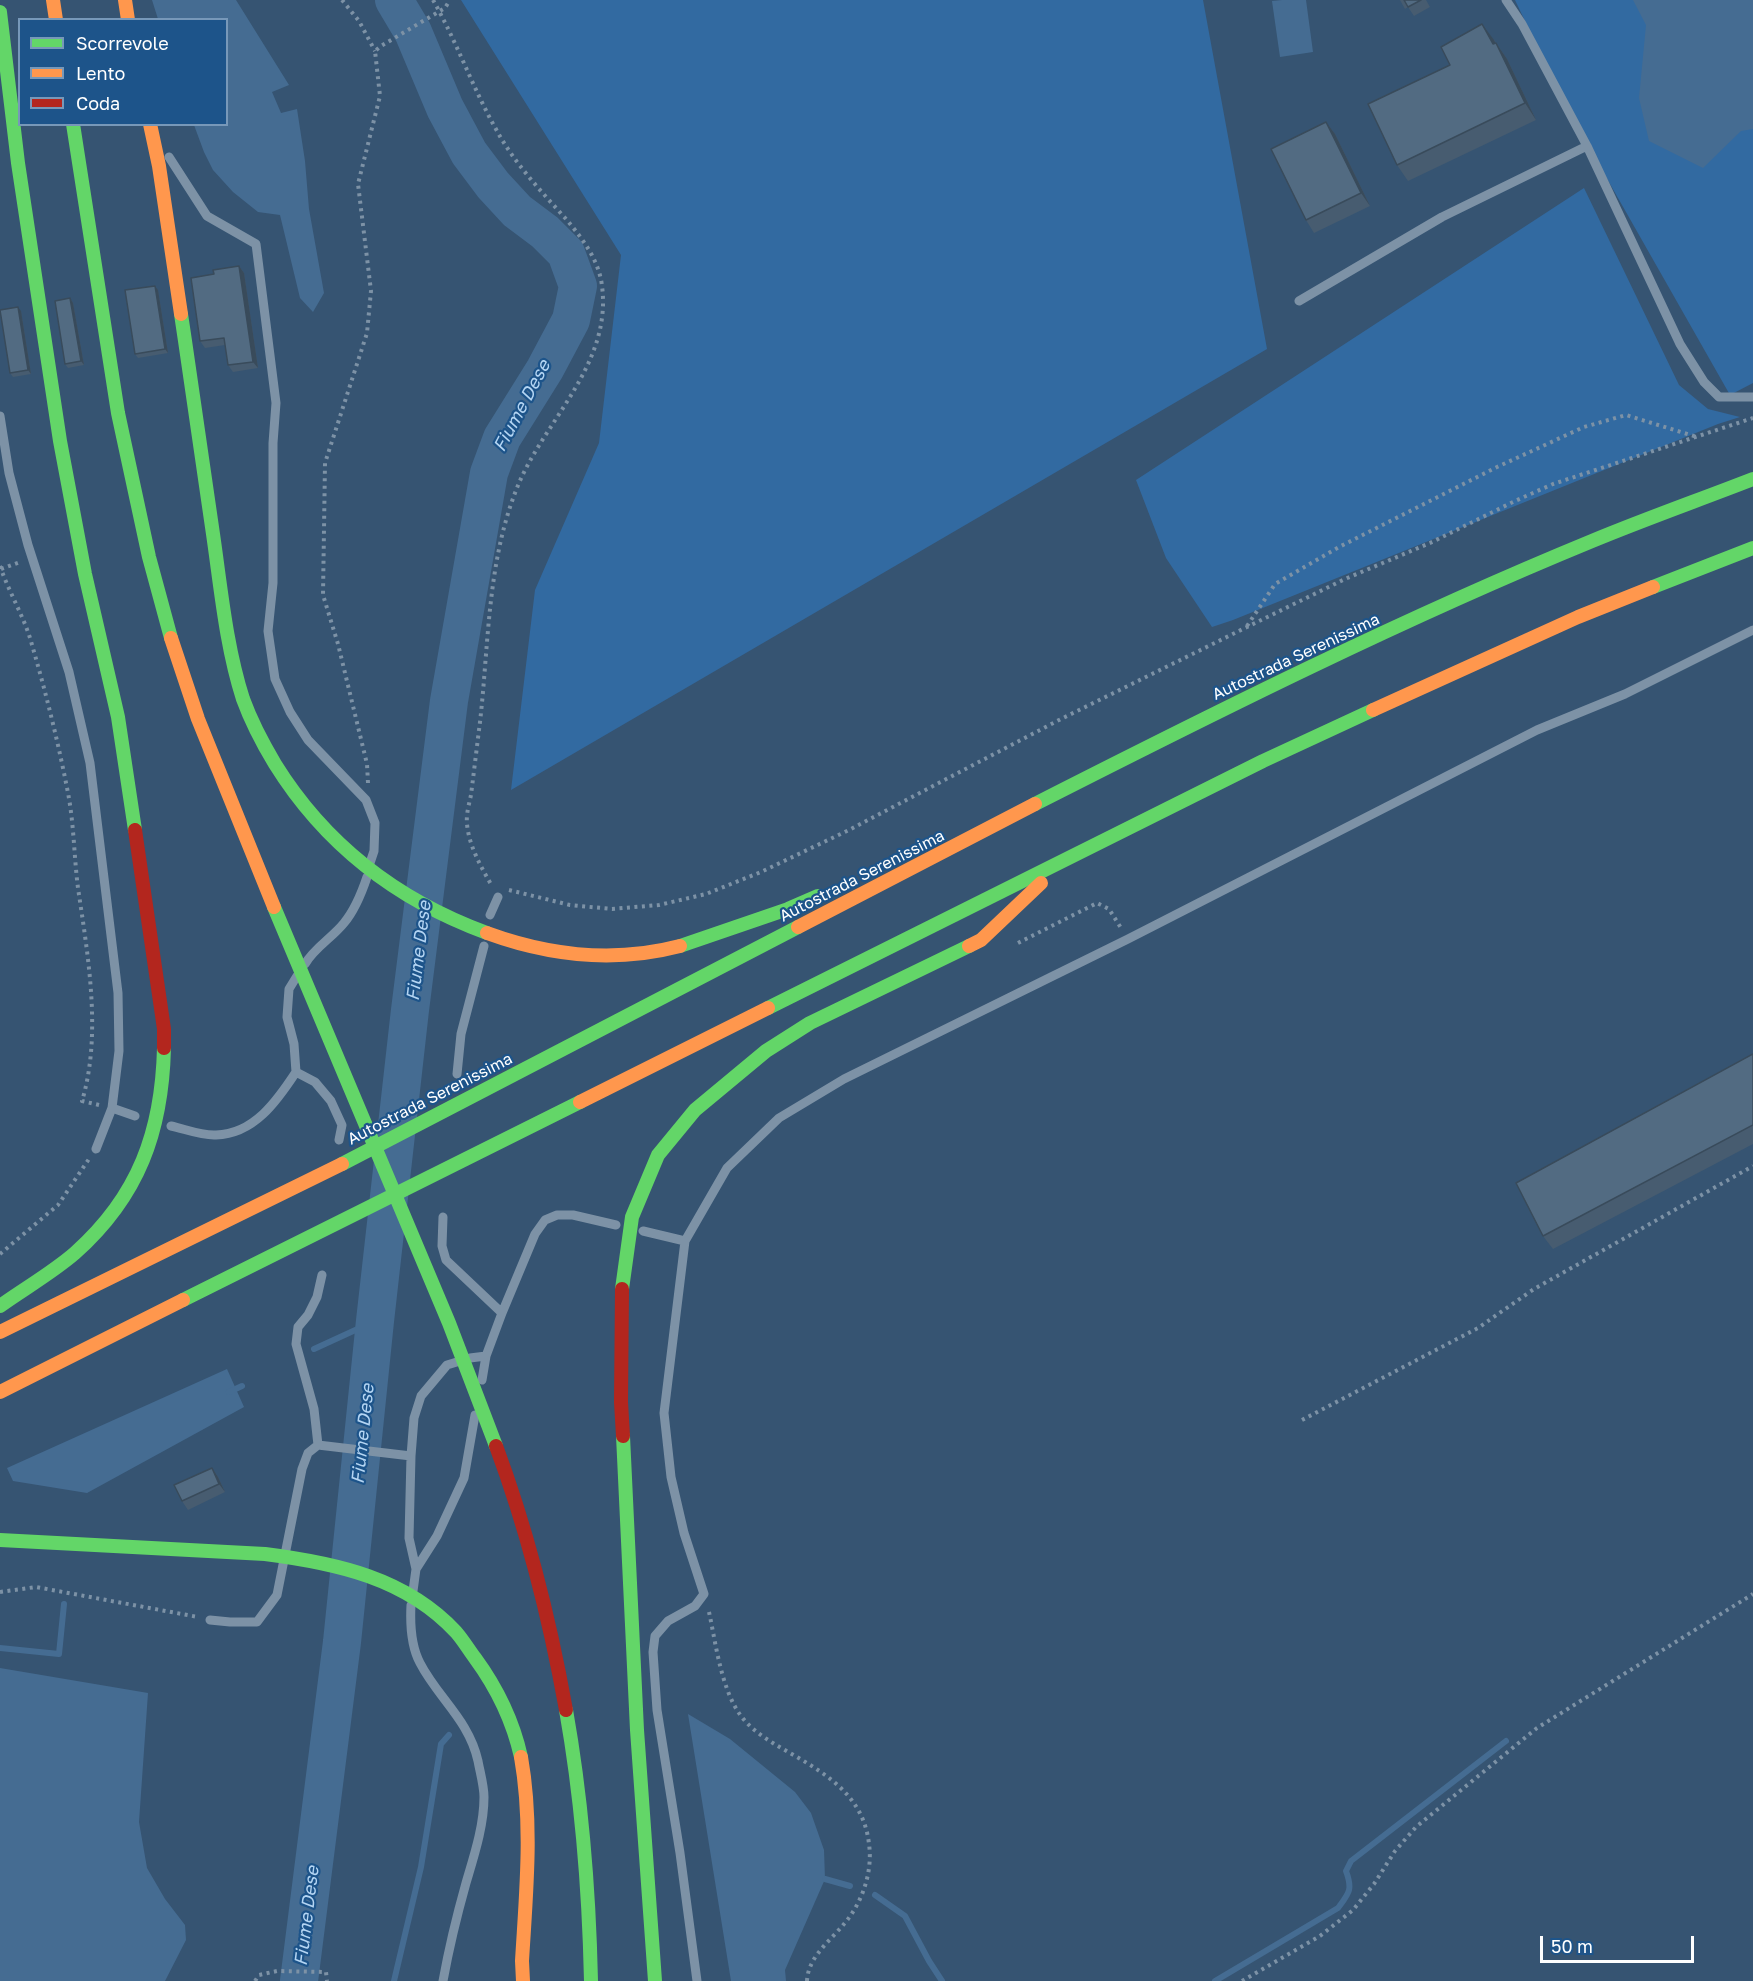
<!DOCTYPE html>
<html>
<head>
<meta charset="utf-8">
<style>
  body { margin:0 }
  #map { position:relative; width:1753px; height:1981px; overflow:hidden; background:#365472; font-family:"Golos Text",sans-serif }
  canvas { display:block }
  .legend { position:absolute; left:18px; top:18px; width:210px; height:108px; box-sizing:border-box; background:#1d548a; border:2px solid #7798b9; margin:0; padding:8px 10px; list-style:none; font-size:18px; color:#fff }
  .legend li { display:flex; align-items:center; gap:12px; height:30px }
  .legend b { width:30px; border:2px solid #7798b9 }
  .scale { position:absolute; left:1540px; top:1936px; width:154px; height:27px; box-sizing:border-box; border:3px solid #fff; border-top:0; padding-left:8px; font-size:18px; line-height:21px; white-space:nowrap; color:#fff; -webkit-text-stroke:4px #1d548a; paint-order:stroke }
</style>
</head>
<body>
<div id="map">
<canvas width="1753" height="1981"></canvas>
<ul class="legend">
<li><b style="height:8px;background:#63d668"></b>Scorrevole</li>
<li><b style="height:8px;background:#ff974d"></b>Lento</li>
<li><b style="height:8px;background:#b3261e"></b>Coda</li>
</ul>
<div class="scale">50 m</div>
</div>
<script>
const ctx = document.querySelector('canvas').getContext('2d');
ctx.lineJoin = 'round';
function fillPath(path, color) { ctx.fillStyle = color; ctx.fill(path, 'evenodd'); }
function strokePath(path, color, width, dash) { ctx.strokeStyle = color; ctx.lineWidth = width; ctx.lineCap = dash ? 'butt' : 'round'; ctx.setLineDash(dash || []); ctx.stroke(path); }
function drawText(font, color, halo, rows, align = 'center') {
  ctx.font = font + ' "Golos Text",sans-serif'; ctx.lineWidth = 4.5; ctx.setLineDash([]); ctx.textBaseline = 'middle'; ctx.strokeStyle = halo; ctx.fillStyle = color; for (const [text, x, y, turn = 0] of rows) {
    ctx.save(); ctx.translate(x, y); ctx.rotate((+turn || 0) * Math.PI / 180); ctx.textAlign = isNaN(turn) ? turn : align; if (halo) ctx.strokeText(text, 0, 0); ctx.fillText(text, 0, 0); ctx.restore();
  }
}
fillPath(new Path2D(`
  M461 0H1203L1267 349 511 790 535 590 599 443 621 255Z
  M1515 0H1753V383L1730 395 1564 103Z
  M1584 188 1679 385 1708 409 1740 417 1718 424 1233 620 1212 627 1166 558 1136 480Z`), '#326aa1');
fillPath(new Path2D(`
  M152 0H236L289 85 272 92 281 113 297 109 305 161 309 209 324 293 313 312 300 298 280 215 258 212 233 192 213 170 204 152 194 125 226 124V20L158 19Z
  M1282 0H1306L1313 52 1280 57 1272 1Z
  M1633 0H1753V129L1741 131 1703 168 1649 141 1639 98 1646 25Z
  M227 1369 244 1407 87 1493 13 1481 7 1468Z
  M0 1668 148 1693 139 1822 147 1868 165 1899 185 1925 186 1940 165 1981H0Z
  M688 1714 730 1739 795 1792 811 1813 824 1850 825 1879 785 1970 786 1981H731Z`), '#456c92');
strokePath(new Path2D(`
  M314 1349 375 1321
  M229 1392 242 1386
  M0 1648 59 1654 64 1604
  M825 1879 850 1886
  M875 1895 905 1916 929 1961 942 1981
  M394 1981 421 1867 441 1744 449 1735
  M1215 1981 1338 1908C1349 1893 1353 1890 1346 1871L1351 1861 1506 1741`), '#456c92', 6);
strokePath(new Path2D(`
  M299 1981 342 1642 375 1321 410 1010 449 701 489 473 502 438 545 369 571 320 578 286 566 253 545 232 517 211 493 185 469 153 445 108 413 32 394 0`), '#456c92', 38);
strokePath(new Path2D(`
  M342 0 359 21 375 51
  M433 0C457 42 473 89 497 131 515 164 541 191 566 219 582 238 599 260 602 286 612 363 547 418 519 483 487 559 489 643 480 722 477 746 474 771 471 795 469 804 466 815 467 824 469 846 481 867 492 886
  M0 566C8 590 22 613 30 638 45 689 58 741 68 793 74 824 74 857 78 888 88 956 102 1035 82 1101L99 1105
  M1 569 20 562
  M1247 626 1275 584 1339 547 1497 467 1584 427 1626 415 1697 437
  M368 783 367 764 338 644 323 595 325 463 367 333 371 291 358 184 380 96 375 51 381 46 445 8 450 0
  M509 890 570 905 612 909 659 905 706 894 761 872 849 830 1061 719 1247 627 1345 579 1430 543 1515 501 1553 484 1753 418
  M1018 943 1097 903 1109 909 1121 928
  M0 1254 58 1205 89 1159
  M1302 1420 1478 1328 1534 1289 1753 1166
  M0 1592 36 1587 198 1617
  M709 1612C716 1644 721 1689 741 1716 750 1728 763 1737 776 1745 817 1769 863 1790 869 1844 873 1872 862 1903 844 1924 830 1941 808 1957 807 1981
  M255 1981 259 1975 277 1971 326 1972 327 1981
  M1242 1981 1320 1936 1353 1910 1374 1884 1395 1851 1416 1827 1537 1728 1753 1594`), '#7d92a6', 4, [3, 4.5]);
strokePath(new Path2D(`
  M1506 0 1522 24 1587 146 1680 344 1704 382 1719 397H1753
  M169 157 207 216 256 244 276 403 273 443V583L268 631 275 679 290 712 308 740 366 800 375 823 374 851 370 863
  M1299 301 1442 217 1587 146
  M0 416 9 473 28 545 69 672 90 763 118 993 119 1051 112 1108
  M490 915 498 897
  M305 964C314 948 332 938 344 923 354 911 362 892 367 877
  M296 1072 294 1044 287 1017 289 989 297 976
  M457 1074 461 1034 484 946
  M171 1126C185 1129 202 1136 216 1135 254 1134 277 1101 296 1072L315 1082 331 1101 342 1125 339 1140
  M96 1149 112 1108 135 1116
  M443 1217 442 1246 446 1260 502 1313
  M643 1231 685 1241
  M482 1380 486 1356 502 1313 535 1234 545 1220 557 1215H573L616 1225
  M318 1445 314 1409 296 1344 298 1327 308 1315 317 1297 322 1275
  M411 1456 409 1538 416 1569 413 1591
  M416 1569 437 1536 464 1478 475 1415
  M411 1605C410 1624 411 1646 420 1663 438 1698 469 1720 478 1761 480 1772 484 1786 484 1797 484 1826 474 1856 466 1883 457 1915 449 1948 443 1981
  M210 1620 230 1622H257L277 1595 302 1469 308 1453 318 1445 411 1456 414 1418 421 1396 447 1365 470 1358 486 1356
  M697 1981 680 1853 657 1710 653 1652 655 1636 668 1621 695 1606 704 1594 684 1533 671 1477 664 1413 685 1241 727 1168 779 1118 844 1079 1128 939 1537 730 1625 694 1753 630`), '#7d92a6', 9);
strokePath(new Path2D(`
  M0 12 18 163 60 441 85 574 118 717 135 830
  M73 124 118 413 149 557 171 638
  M181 314C192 387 202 460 213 534 221 589 226 646 243 699 251 721 263 744 275 764 326 846 397 900 487 933
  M1653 587 1753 548
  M1035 804C1218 711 1402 619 1592 541 1645 519 1699 500 1753 479
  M274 907 449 1323 496 1446
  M680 946 788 909 818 896
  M768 1008 1263 761 1373 710
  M342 1164 798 927
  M622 1289 632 1217 658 1155 695 1110 766 1051 810 1023 969 946
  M183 1300 580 1102
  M0 1306C25 1288 52 1273 75 1253 139 1196 162 1131 164 1048
  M623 1436 637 1730 655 1981
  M0 1540 265 1554C336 1563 406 1578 456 1632 463 1640 469 1650 475 1658 497 1688 513 1721 521 1757
  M566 1710C582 1800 589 1890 591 1981`), '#63d668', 14);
strokePath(new Path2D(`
  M53 0 56 20
  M125 0 128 20
  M150 124 159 166 181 314
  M171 638 198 719 274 907
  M1373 710 1578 617 1653 587
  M798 927 1035 804
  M487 933C550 956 615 963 680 946
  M969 946 981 940 1041 883
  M580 1102 768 1008
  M0 1332 342 1164
  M0 1392 183 1300
  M521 1757C533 1825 526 1893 522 1961L523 1981`), '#ff974d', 14);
strokePath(new Path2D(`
  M135 830 164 1029V1048
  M622 1289 621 1402 623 1436
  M496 1446C528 1532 550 1621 566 1710`), '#b3261e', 14);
fillPath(new Path2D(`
  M1400 0H1426L1430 7 1414 16 1408 7 1405 9Z
  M1494 40 1507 59 1536 120 1408 181 1397 165 1450 65Z
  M1326 122 1335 134 1370 206 1314 233 1306 220Z
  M239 266 244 273 258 368 233 372 228 365 225 345 205 348 200 341Z
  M155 286 158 290 168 353 138 358 135 354Z
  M70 298 73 303 84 365 68 368 65 364Z
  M21 311 31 374 13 377 10 373Z
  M1753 1054V1144L1553 1249 1543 1236Z
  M212 1468 218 1477 225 1492 188 1510 182 1501Z`), '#475c70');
fillPath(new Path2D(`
  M1482 24 1494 40 1500 52 1496 43 1507 59 1536 120 1525 103Z
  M1326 122 1335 134 1370 206 1361 193Z
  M239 266 244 273 258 368 253 362Z
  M155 286 158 290 168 353 165 349Z
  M70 298 73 303 84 365 81 361Z
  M18 307 21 311 31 374 28 370Z
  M212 1468 218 1477 225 1492 219 1484Z`), '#394b5b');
const building = new Path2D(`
  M1404 0H1421L1408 7Z
  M1482 24 1493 44 1496 43 1525 103 1397 165 1368 104 1450 65 1441 47Z
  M1326 122 1361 193 1306 220 1271 149Z
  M239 266 253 362 228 365 224 338 200 341 191 278 214 274 213 270Z
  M155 286 165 349 135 354 125 290Z
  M70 298 81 361 65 364 55 301Z
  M18 307 28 370 10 373 0 310Z
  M1753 1054V1125L1543 1236 1516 1183Z
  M212 1468 219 1484 182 1501 174 1485Z`);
fillPath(building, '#526b82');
strokePath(building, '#394b5b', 1.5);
drawText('16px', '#fff', '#1d548a', [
  ["Autostrada Serenissima",1296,657,-25],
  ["Autostrada Serenissima",862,876,-27],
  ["Autostrada Serenissima",430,1099,-27]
]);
drawText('italic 18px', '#b4d5f3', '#1d548a', [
  ["Fiume Dese",522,406,-62],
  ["Fiume Dese",419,951,-83],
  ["Fiume Dese",363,1434,-84],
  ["Fiume Dese",307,1916,-83]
]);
</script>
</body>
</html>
